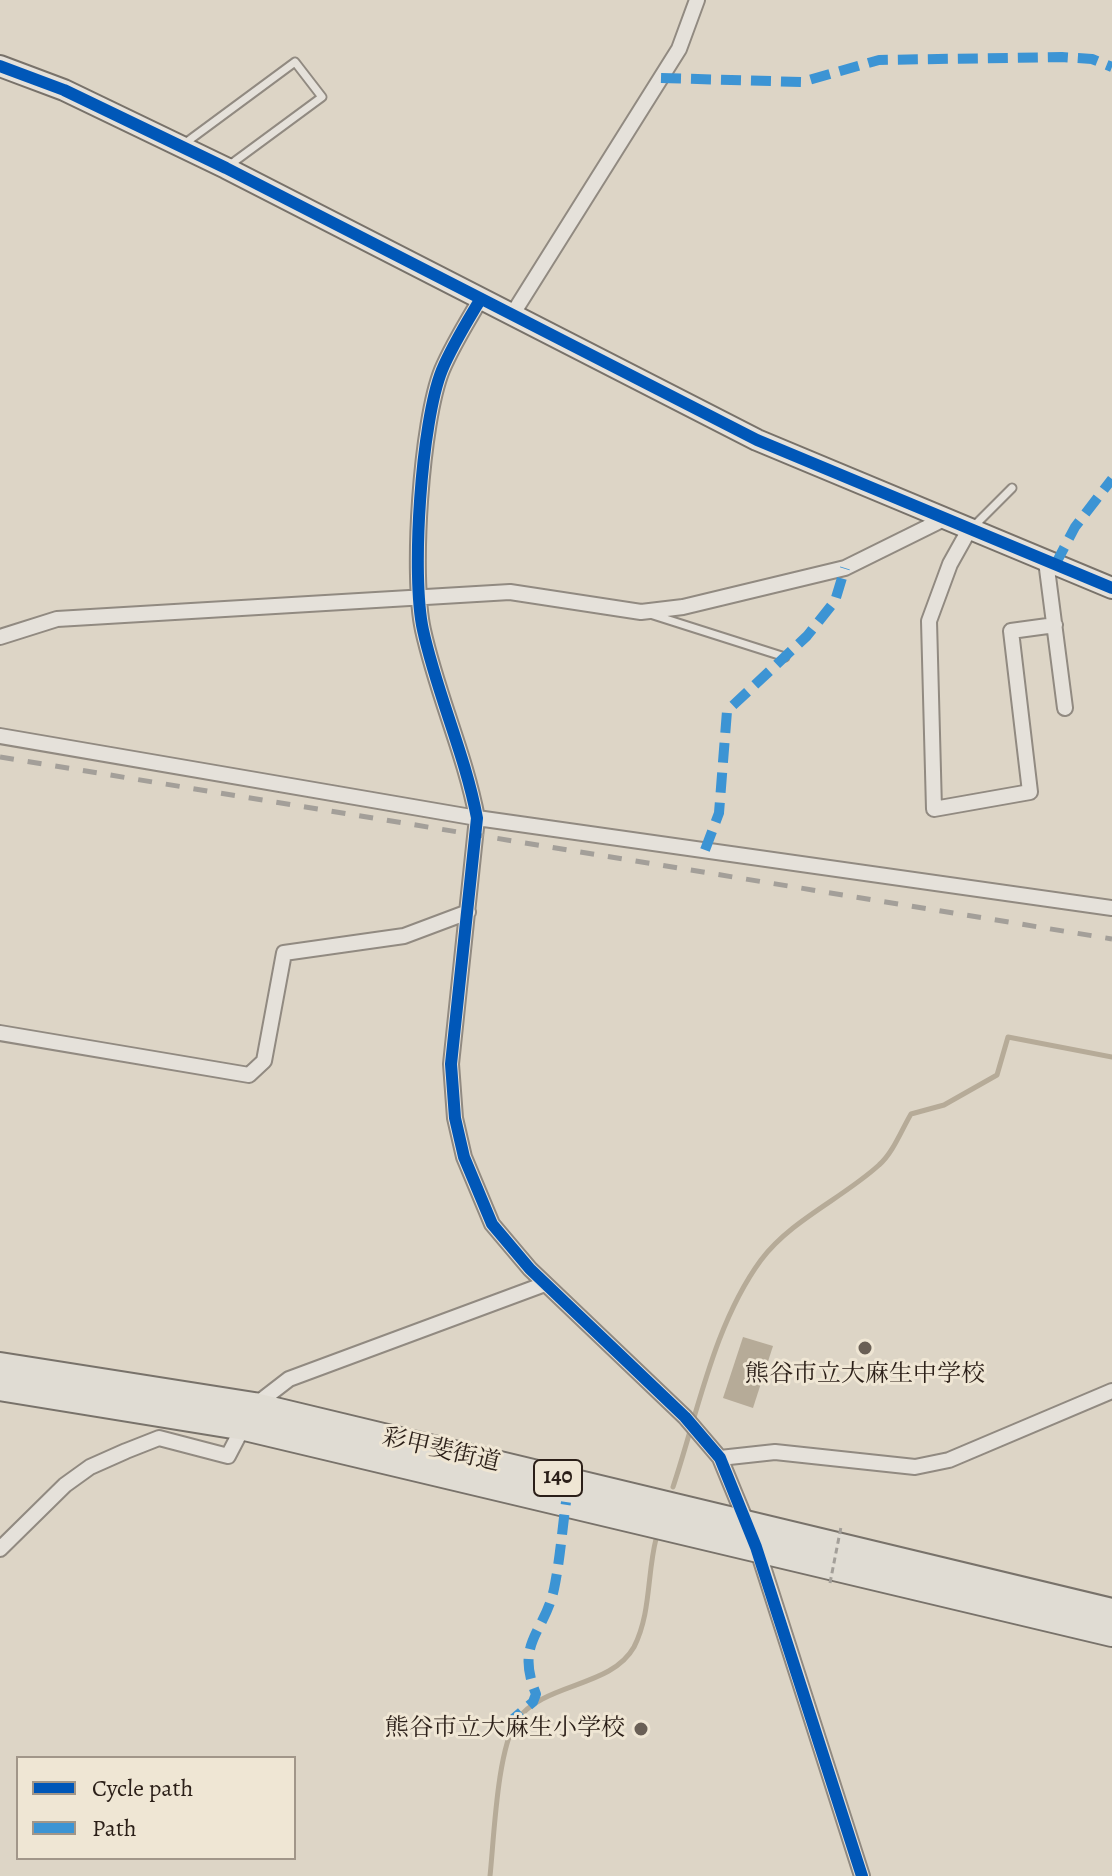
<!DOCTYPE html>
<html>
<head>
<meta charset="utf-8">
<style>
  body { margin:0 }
  #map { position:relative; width:1112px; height:1876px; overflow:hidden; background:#ddd5c6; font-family:Alegreya,serif }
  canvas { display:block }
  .legend { position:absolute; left:16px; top:1756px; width:280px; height:104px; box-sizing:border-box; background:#efe6d4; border:2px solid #a19689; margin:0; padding:10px 14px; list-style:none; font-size:24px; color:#2b1f18 }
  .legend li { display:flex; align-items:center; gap:16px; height:40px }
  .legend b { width:40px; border:2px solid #a19689 }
</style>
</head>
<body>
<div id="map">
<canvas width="1112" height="1876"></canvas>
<ul class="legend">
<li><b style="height:10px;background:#0057b8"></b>Cycle path</li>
<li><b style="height:10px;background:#3c94d4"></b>Path</li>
</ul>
</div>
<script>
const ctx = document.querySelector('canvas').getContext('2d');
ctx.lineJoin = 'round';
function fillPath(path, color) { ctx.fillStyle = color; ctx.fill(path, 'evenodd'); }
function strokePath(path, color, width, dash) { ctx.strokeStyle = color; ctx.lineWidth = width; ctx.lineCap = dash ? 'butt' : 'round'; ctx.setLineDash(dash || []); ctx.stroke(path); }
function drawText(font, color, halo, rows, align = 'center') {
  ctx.font = font + ' Alegreya,"Noto Serif JP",serif'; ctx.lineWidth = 6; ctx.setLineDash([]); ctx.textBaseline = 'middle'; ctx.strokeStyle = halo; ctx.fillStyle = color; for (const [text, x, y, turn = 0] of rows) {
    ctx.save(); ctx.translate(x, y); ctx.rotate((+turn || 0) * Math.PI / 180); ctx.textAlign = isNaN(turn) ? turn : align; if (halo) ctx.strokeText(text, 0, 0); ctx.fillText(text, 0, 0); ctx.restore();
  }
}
fillPath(new Path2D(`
  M743 1337 773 1346 753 1408 723 1398Z`), '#b6ab98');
strokePath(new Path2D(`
  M673 1487C698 1412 714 1324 761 1260 791 1220 843 1198 879 1165 893 1153 902 1129 911 1114L944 1105 997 1075 1008 1037 1112 1057
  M490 1876C494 1839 497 1749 517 1720 544 1682 611 1688 634 1647 651 1614 647 1574 656 1539`), '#b6ab98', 5);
const lane = new Path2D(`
  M184 144 295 62 322 97 227 167
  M974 526 1012 488
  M650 614 785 657`);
const street = new Path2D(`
  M480 300C467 322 452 346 442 370 421 422 411 576 423 630 437 694 465 754 477 818L451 1064 455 1118 464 1157 492 1224 530 1269 685 1417 720 1458 748 1526
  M512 315 679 49 697 0
  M969 530 950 564 929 621 934 809 1030 792 1011 631 1055 625
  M1046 561 1065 708
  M0 637 57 619 510 592 641 612 683 607 845 568 942 520
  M0 736 477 818 1112 908
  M0 1033 249 1075 264 1061 284 953 404 936 468 912
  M720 1458 775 1452 915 1467 949 1460 1112 1391
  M756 1545 862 1876
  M0 1549 65 1485 90 1467 126 1451 159 1438 228 1456 254 1406 289 1379 545 1284`);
const secondary = new Path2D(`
  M0 66 64 90 226 168 757 440 1112 588`);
const highway = new Path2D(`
  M0 1366 254 1406 1112 1612
  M0 1387 245 1427 1112 1633`);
strokePath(lane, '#918a81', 11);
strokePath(street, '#918a81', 18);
strokePath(secondary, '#78726a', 24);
strokePath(highway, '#78726a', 30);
strokePath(lane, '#e5e1da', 7);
strokePath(street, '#e5e1da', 14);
strokePath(secondary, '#e5e1da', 20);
strokePath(highway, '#e0dcd3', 26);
strokePath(new Path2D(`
  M0 757 1112 939`), '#a39f99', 5, [14, 14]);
strokePath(new Path2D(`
  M830 1583 841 1527`), '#a39f99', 3, [6, 4]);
strokePath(new Path2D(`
  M661 78 802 82 879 60 1062 57 1092 59 1112 67
  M1055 565 1075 527 1112 479
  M705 850 719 813 727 711 807 636 835 601 845 568
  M506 1725 533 1702 536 1694C515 1642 544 1634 554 1589 560 1560 562 1531 566 1502`), '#3c94d4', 10, [20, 10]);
strokePath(new Path2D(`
  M0 66 64 90 226 168 757 440 1112 588
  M480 300C467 322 452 346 442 370 421 422 411 576 423 630 437 694 465 754 477 818L451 1064 455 1118 464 1157 492 1224 530 1269 685 1417 720 1458 756 1547 862 1876`), '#0057b8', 12);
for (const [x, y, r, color] of [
  [865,1348,8,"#695f55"],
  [641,1729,8,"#695f55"]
]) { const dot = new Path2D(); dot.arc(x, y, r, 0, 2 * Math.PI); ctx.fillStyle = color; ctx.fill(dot); strokePath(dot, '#efe6d4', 3); }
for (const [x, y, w] of [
  [558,1478,48]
]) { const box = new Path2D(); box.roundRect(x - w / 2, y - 18, w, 36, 6); ctx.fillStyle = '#efe6d4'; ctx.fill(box); strokePath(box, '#2b1f18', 2); }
drawText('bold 22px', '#2b1f18', null, [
  ["140",558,1478]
]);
drawText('24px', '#2b1f18', '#efe6d4', [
  ["熊谷市立大麻生中学校",865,1375],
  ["熊谷市立大麻生小学校",625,1729,"right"]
]);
drawText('24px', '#2b1f18', '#efe6d4', [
  ["彩甲斐街道",441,1451,13]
]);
</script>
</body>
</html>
